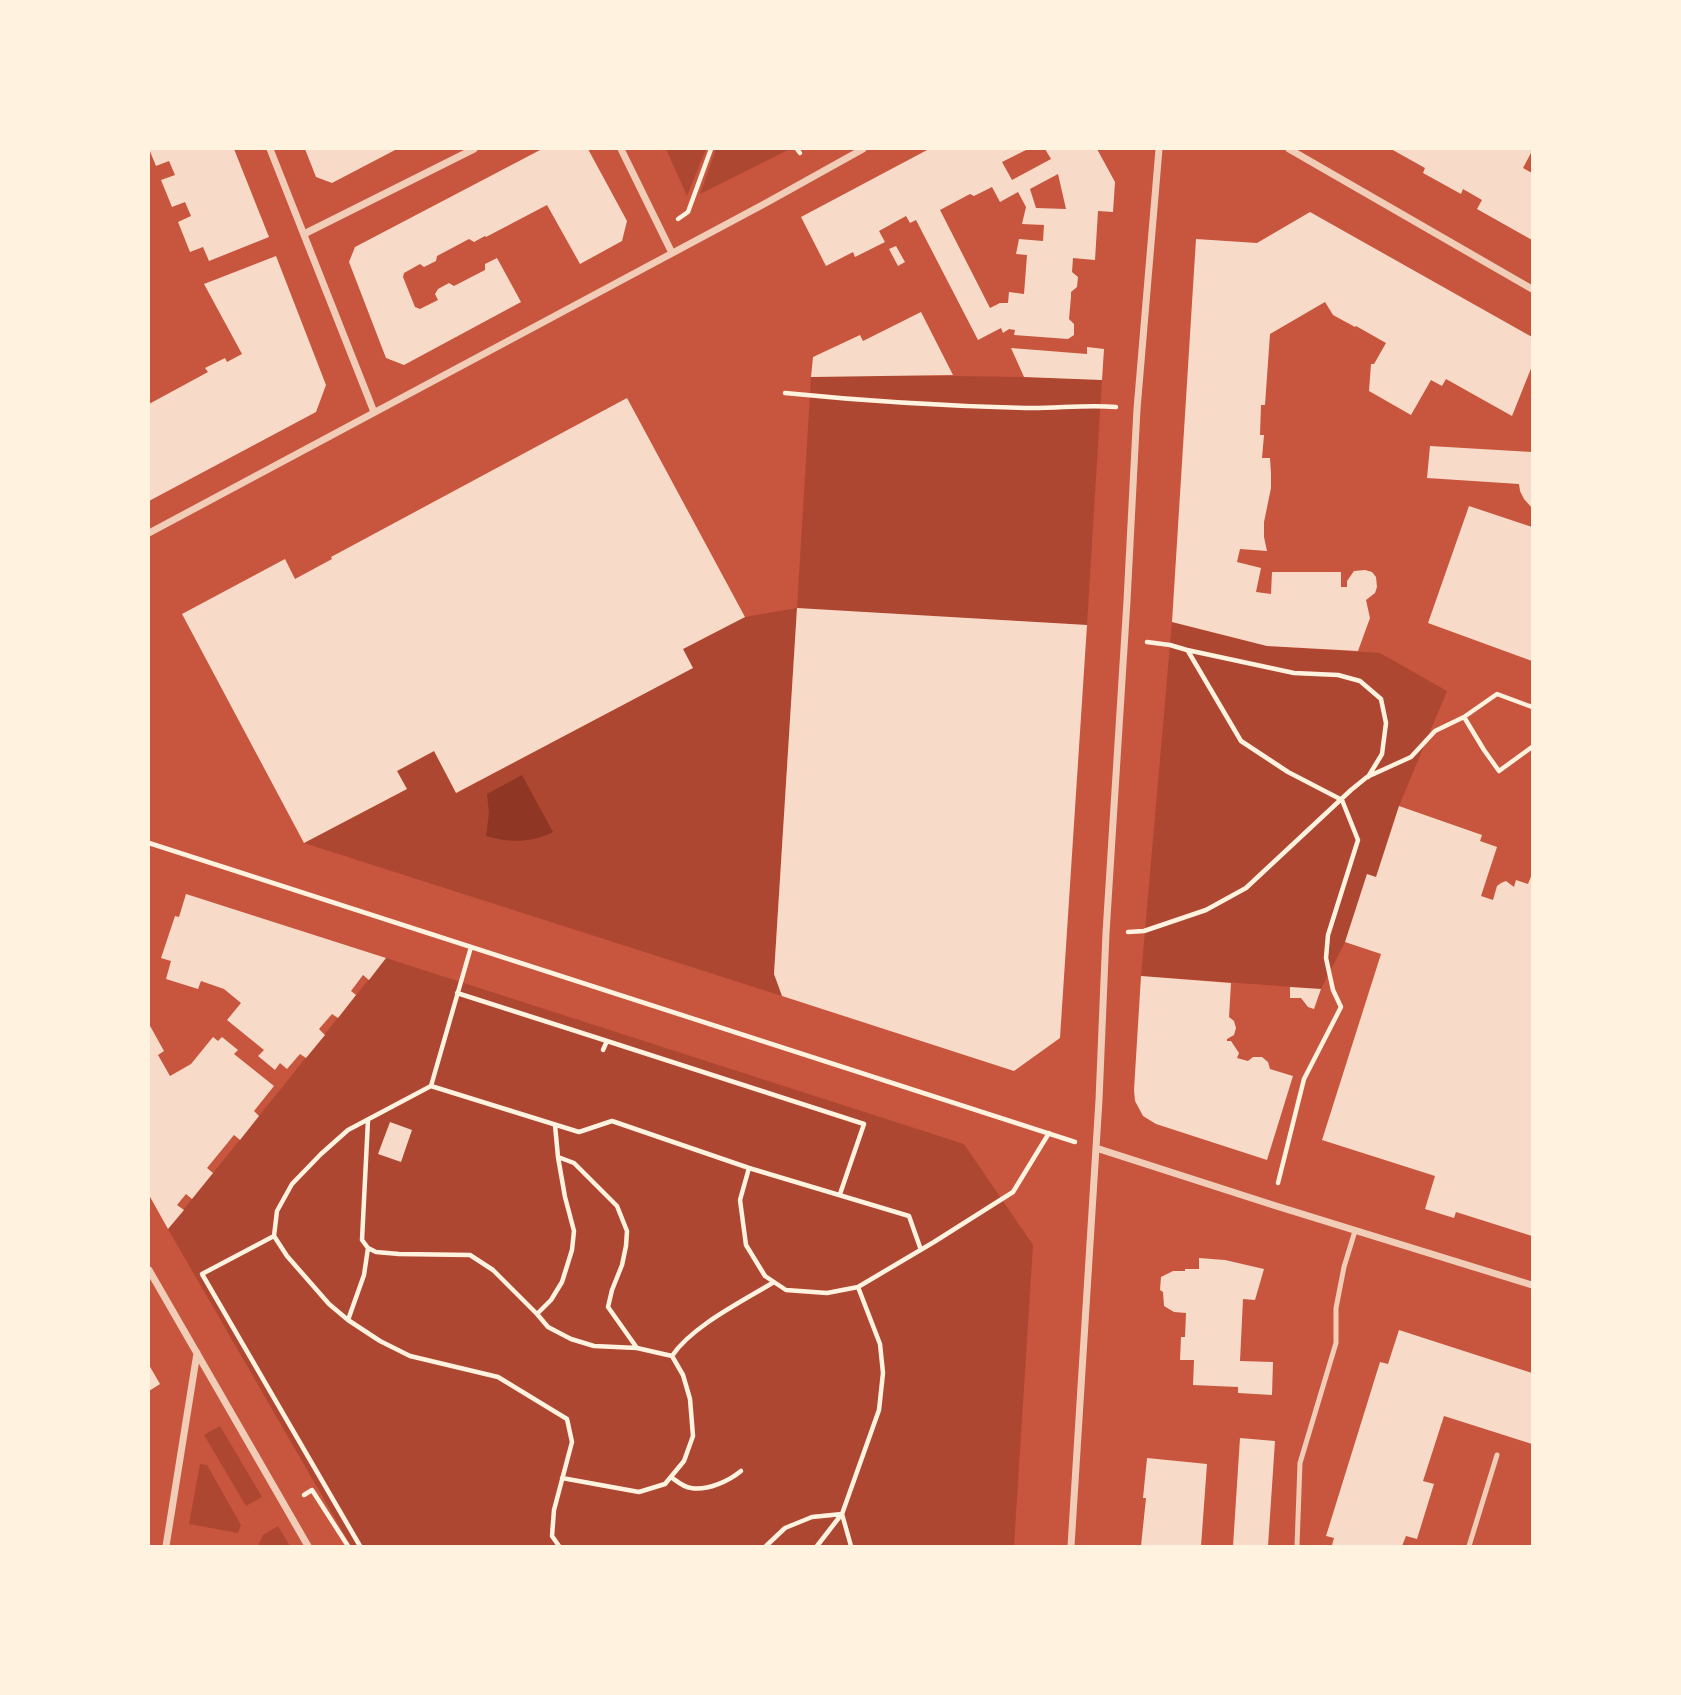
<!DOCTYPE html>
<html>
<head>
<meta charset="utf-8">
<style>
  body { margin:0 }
  #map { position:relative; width:1681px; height:1695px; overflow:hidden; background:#c8553d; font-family:"Source Sans 3",sans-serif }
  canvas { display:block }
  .frame { position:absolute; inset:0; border:150px solid #fff3e0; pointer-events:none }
</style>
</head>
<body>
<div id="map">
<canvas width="1681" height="1695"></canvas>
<div class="frame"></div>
</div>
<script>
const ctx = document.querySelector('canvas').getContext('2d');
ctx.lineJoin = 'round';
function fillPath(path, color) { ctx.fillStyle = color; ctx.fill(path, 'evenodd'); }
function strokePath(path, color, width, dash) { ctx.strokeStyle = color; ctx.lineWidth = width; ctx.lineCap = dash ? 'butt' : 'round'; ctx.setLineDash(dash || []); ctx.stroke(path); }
fillPath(new Path2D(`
  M666 149H706L687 196Z
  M716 149H790L700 194Z
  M880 375 1024 377 1102 380 1087 625 797 609 774 973 782 996 304 843 406 789 397 771 434 751 457 793 692 668 683 649 745 617 797 608 811 377Z
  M1172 622 1267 646 1380 653 1447 691 1399 806 1376 877 1367 874 1345 942 1321 989 1141 976Z
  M386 958 964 1144 1033 1245 1014 1546H351L168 1229Z
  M220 1426 262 1497 246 1506 204 1435Z
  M200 1464 207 1465 241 1525 238 1533 189 1524Z
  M278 1526 290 1546H258L263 1535Z`), '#ae4732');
fillPath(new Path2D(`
  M522 775 553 832C531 843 509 843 486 836L489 813 487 794Z`), '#8f3625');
fillPath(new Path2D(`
  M149 149H234L269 237 209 261 203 247 190 252 178 222 191 216 185 202 172 207 161 180 175 175 169 161 156 166Z
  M305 149H397L332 183 316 177Z
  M542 149H588L627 221 622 241 580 264 547 205 486 237 485 236 474 242 469 239 437 256 436 261 424 267 420 264 404 273 403 277 415 307 420 309 438 300 435 294 438 289 449 283 454 286 485 270V264L497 258 521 302 404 365 386 358 349 262 355 247Z
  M929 149H1028L1002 162 1012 180 1051 159 1045 149H1097L1115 182 1113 212 1098 211 1095 260 1073 258 1072 272 1078 277 1077 287 1071 292V297L1069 319 1074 324V335L1068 339 1014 335 1015 330 1009 329 1003 333 1001 328 978 340 916 220 910 223 906 216 879 231 885 242 855 257 853 252 826 266 801 217ZM1058 174 1066 209 1036 208 1030 189ZM992 187 1000 202 1018 192 1026 207 1022 224 1044 225 1043 241 1019 239 1016 254 1027 255 1024 294 1009 292 1008 303H1000L990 308 940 210 970 194 974 196Z
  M1391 149H1529L1532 151 1523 168 1532 173V240L1477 209 1482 200 1463 189 1461 194 1423 173 1425 168Z
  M1310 212 1532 337V366L1512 416 1446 379 1442 386 1431 380 1411 415 1369 391 1371 364H1374L1386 343 1356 326 1355 327 1333 315 1325 302 1270 334 1265 405H1261L1260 435H1264L1262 458H1270L1271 473V488L1264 522V537L1267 551 1240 549 1237 562 1261 568 1256 592 1271 594 1272 572H1341V587H1347V581L1354 571 1365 570 1372 572 1376 577 1377 587 1375 593 1366 600 1370 618 1358 651 1267 646 1172 622 1196 239 1257 243Z
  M896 246 905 262 898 266 889 249Z
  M276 256 326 385 316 412 149 501V404L208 372 205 368 225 358 227 362 242 354 204 284Z
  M921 312 953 375 811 377 813 357 860 335 863 341Z
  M1087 347 1104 349 1102 380 1024 377 1011 348 1087 354Z
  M627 398 745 617 683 649 693 668 456 793 434 751 397 771 407 789 304 843 182 614 285 559 295 579 332 559 331 557Z
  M1430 446 1532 452V508L1524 499 1520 491 1519 484 1427 478Z
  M1469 506 1532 527V661L1428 623Z
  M797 608 1087 625 1060 1038 1014 1071 782 996 774 974Z
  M1399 806 1482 835 1480 841 1497 847 1481 896 1493 900 1497 886 1501 883 1506 881 1514 887 1516 880 1528 884 1532 874V1236L1456 1212 1454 1218 1425 1209 1435 1176 1322 1140 1381 954 1345 942 1367 874 1376 877Z
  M186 894 386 958 369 980 363 975 351 991 356 995 338 1018 332 1014 319 1029 325 1035 306 1058 300 1054 287 1069 280 1063 275 1070 258 1056 264 1050 227 1020 241 1003 224 989 201 981 198 989 166 979 171 961 161 958 175 916 179 917Z
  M1141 976 1231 983 1229 1017 1234 1021 1236 1028 1234 1035 1227 1039V1041H1231L1239 1053 1237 1058 1248 1061 1253 1057H1262L1268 1062 1270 1069 1293 1076 1267 1160 1156 1124 1143 1116 1135 1101 1134 1090Z
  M1290 987 1321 989 1314 1009 1308 1007 1301 998H1290Z
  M149 1024 164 1051 158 1055 170 1076 191 1064 213 1037 218 1041 222 1037 238 1050 234 1054 274 1086 254 1111 259 1116 240 1140 234 1135 207 1168 213 1173 192 1199 186 1194 177 1205 184 1210 168 1229 149 1195Z
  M390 1122 412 1130 401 1162 378 1154Z
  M1199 1258 1225 1260 1264 1269 1255 1300 1243 1299 1240 1361 1273 1362 1272 1395 1238 1393V1387L1193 1385 1194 1360H1180L1181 1337H1185L1186 1313 1174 1312 1164 1306 1163 1292 1160 1290 1161 1277 1173 1271H1185V1269H1199Z
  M1399 1330 1532 1373V1444L1444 1416 1423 1481 1434 1484 1417 1539 1406 1536 1402 1546H1335L1332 1545 1334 1538 1326 1536 1380 1362 1388 1364Z
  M149 1365 160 1384 149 1391Z
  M1240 1438 1275 1441 1268 1546H1233Z
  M1147 1458 1207 1464 1201 1546H1141L1146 1498H1143Z`), '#f7dbc8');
strokePath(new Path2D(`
  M797 149 800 153
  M678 219 688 212 711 149
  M785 393C864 401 945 406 1025 408 1055 409 1085 404 1116 407
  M1147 642 1170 645 1187 650 1294 673 1338 675 1360 681 1381 699 1386 723 1382 754 1368 777
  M1188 651 1241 741 1288 772 1342 800
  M1464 717 1497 694 1532 707
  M149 843 1075 1142
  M1128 932 1144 931 1206 910 1246 888 1351 790 1367 777 1411 757 1435 731 1464 717 1484 750 1499 771 1532 747
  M471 947 431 1086 348 1130 321 1154 292 1184 277 1211 274 1236 287 1256 329 1304 348 1320 380 1341 410 1356 498 1377 567 1419 572 1442 554 1510 552 1536 559 1546
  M457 993 607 1041 603 1050
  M607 1041 864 1124 840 1194
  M431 1086 579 1132 612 1121 749 1168 909 1216 921 1250
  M368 1120 362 1240 368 1248 376 1252 399 1254 470 1255 493 1270 537 1314 551 1300 562 1282 572 1250 574 1231 565 1197 558 1157 555 1125
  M558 1157 574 1163 617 1206 627 1231 626 1246 622 1265 612 1290 608 1307 637 1348
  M749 1168 740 1200 746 1245 765 1276 786 1290 827 1293 858 1287 934 1242 1013 1192 1049 1133
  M1278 1183 1304 1079 1341 1007 1333 990 1326 958 1328 935 1358 840 1342 800
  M274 1236 202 1274 360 1546
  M537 1314 548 1327 571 1339 594 1346 637 1348 672 1356
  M348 1320 364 1275 368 1248
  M671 1477C678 1482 683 1487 691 1488 707 1491 729 1481 741 1471
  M562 1478 639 1492 665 1484 684 1461 693 1436 690 1399 683 1375 672 1356C692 1326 743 1301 774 1282
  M304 1495 312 1490 348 1546
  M766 1546 785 1528 812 1517 842 1514
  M817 1546 841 1515
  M851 1546 842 1514 879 1410 883 1373 880 1344 858 1287`), '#fff3e0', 4.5);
strokePath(new Path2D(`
  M1297 1546 1300 1463 1336 1343V1308L1344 1267 1355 1231
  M1469 1546 1497 1455`), '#f1ccb7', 5);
strokePath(new Path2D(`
  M270 149 374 412
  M621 149 672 253
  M1289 149 1532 289
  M304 234 474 149
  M149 533 766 203 863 149
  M1096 1148 1273 1205 1532 1285
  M149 1270 308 1546
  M166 1546 197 1353
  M1071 1546 1099 1100 1106 933 1127 601 1137 409 1159 149`), '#f1ccb7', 7);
</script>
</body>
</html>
